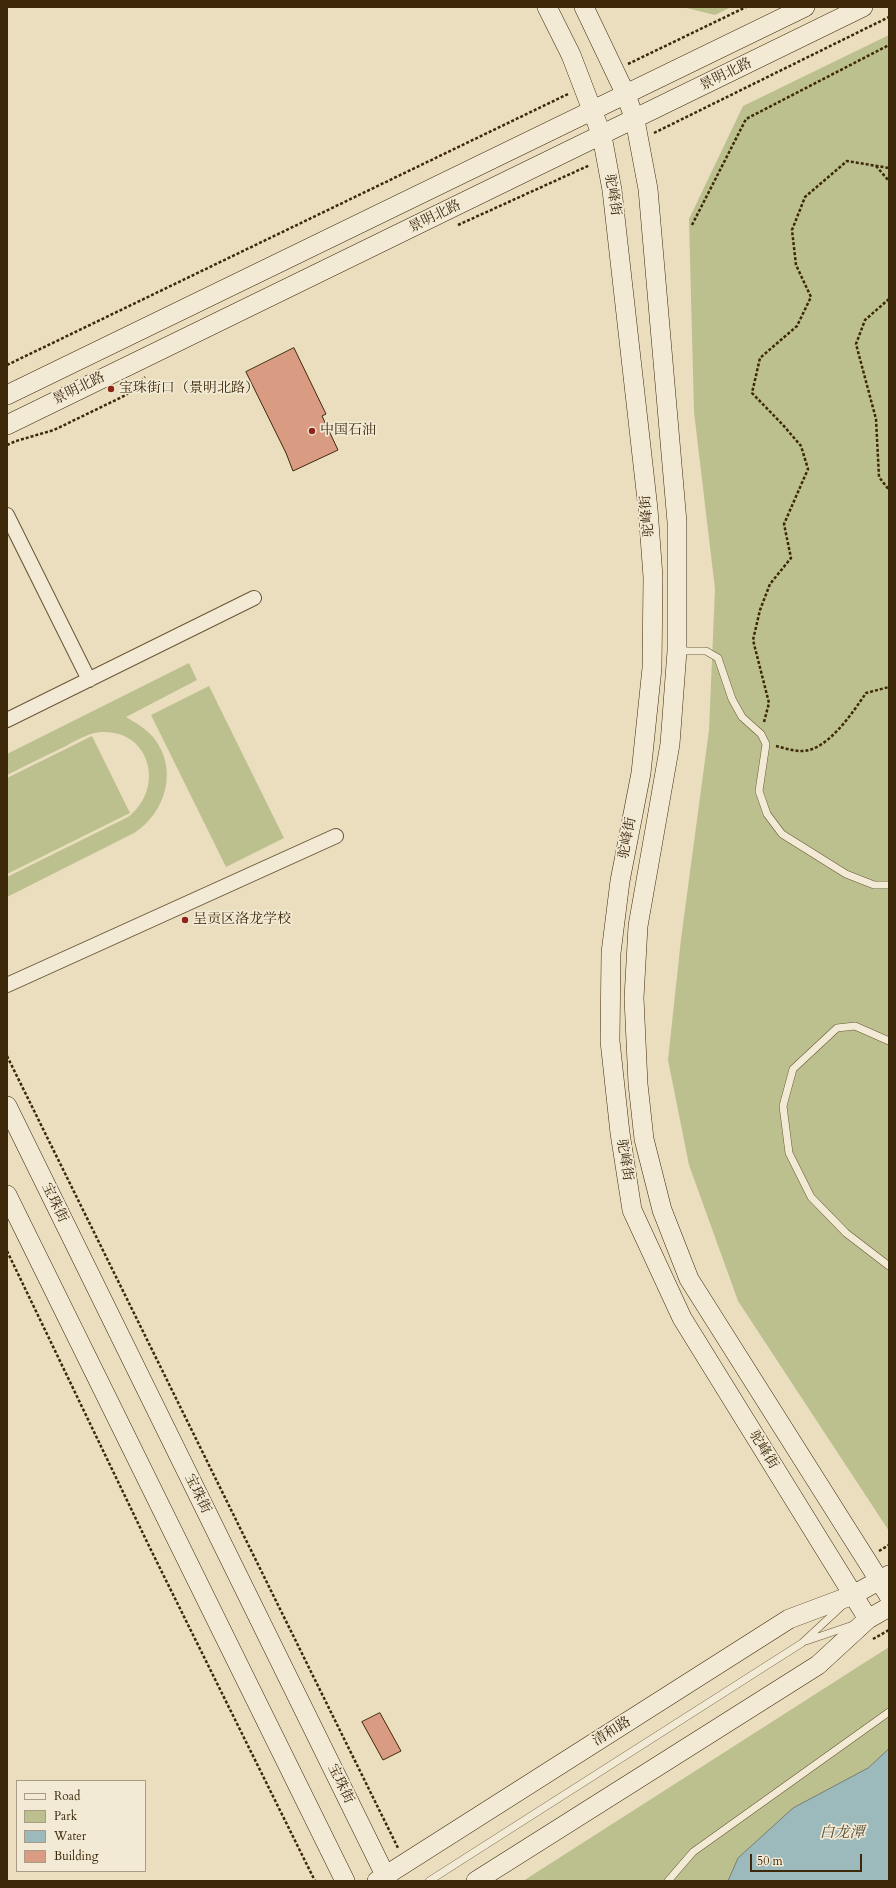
<!DOCTYPE html>
<html>
<head>
<meta charset="utf-8">
<style>
  body { margin:0 }
  #map { position:relative; width:896px; height:1888px; overflow:hidden; background:#ebdebe; font-family:Cardo,serif }
  canvas { display:block }
  .frame { position:absolute; inset:0; border:8px solid #3d280a; pointer-events:none }
  .legend { position:absolute; left:16px; top:1780px; width:130px; height:92px; box-sizing:border-box; background:#f2ead5; border:1px solid #aa9c84; margin:0; padding:5px 7px; list-style:none; font-size:12px; color:#3d280a }
  .legend li { display:flex; align-items:center; gap:8px; height:20px }
  .legend b { width:20px; border:1px solid #aa9c84 }
  .scale { position:absolute; left:750px; top:1854px; width:112px; height:18px; box-sizing:border-box; border:2px solid #3d280a; border-top:0; padding-left:5px; font-size:12px; line-height:14px; white-space:nowrap; color:#3d280a; -webkit-text-stroke:3px #f2ead5; paint-order:stroke }
</style>
</head>
<body>
<div id="map">
<canvas width="896" height="1888"></canvas>
<div class="frame"></div>
<ul class="legend">
<li><b style="height:5px;background:#f2ead5"></b>Road</li>
<li><b style="height:11px;background:#bcc08e"></b>Park</li>
<li><b style="height:11px;background:#9cb9bc"></b>Water</li>
<li><b style="height:11px;background:#d99c82"></b>Building</li>
</ul>
<div class="scale">50 m</div>
</div>
<script>
const ctx = document.querySelector('canvas').getContext('2d');
ctx.lineJoin = 'round';
function fillPath(path, color) { ctx.fillStyle = color; ctx.fill(path, 'evenodd'); }
function strokePath(path, color, width, dash) { ctx.strokeStyle = color; ctx.lineWidth = width; ctx.lineCap = dash ? 'butt' : 'round'; ctx.setLineDash(dash || []); ctx.stroke(path); }
function drawText(font, color, halo, rows, align = 'center') {
  ctx.font = font + ' Cardo,"Noto Serif SC",serif'; ctx.lineWidth = 3.5; ctx.setLineDash([]); ctx.textBaseline = 'middle'; ctx.strokeStyle = halo; ctx.fillStyle = color; for (const [text, x, y, turn = 0] of rows) {
    ctx.save(); ctx.translate(x, y); ctx.rotate((+turn || 0) * Math.PI / 180); ctx.textAlign = isNaN(turn) ? turn : align; if (halo) ctx.strokeText(text, 0, 0); ctx.fillText(text, 0, 0); ctx.restore();
  }
}
fillPath(new Path2D(`
  M683 7H731L715 15Z
  M889 35V1531L738 1301 689 1165 668 1060 681 939 709 730 715 589 694 412 689 219 743 106Z
  M189 663 197 680 126 717C136 723 145 728 153 737 179 768 166 813 134 833L7 897V877L128 817C166 788 150 729 101 732 87 733 74 742 62 748 43 757 25 766 7 775V754Z
  M209 686 284 838 226 867 151 715Z
  M92 736 130 813 7 874V778Z
  M889 1647V1881H523Z`), '#bcc08e');
const water = new Path2D(`
  M889 1749V1881H728L738 1858 793 1808 868 1768Z`);
fillPath(water, '#9cb9bc');
strokePath(water, '#767f75', 1);
const building = new Path2D(`
  M294 348 326 414 322 416 338 450 293 471 286 453 246 372Z
  M380 1713 401 1751 383 1760 362 1722Z`);
fillPath(building, '#d99c82');
strokePath(building, '#3d280a', 1);
const lane = new Path2D(`
  M677 651H706L718 658 732 699 742 717 761 734 766 744 759 791 767 814 782 834 846 874 874 885H889
  M889 1041 855 1026 837 1028 793 1069 783 1106 789 1153 811 1197 846 1233 889 1266
  M806 1641 853 1625
  M429 1881 802 1643 843 1605
  M668 1881 693 1852 889 1712`);
const street = new Path2D(`
  M7 515 89 680
  M7 720 254 598
  M7 985 336 836`);
const secondary = new Path2D(`
  M547 7 571 55 602 136 612 190 648 509 653 577 652 668 641 773 620 881 611 953 610 1041 620 1133 632 1210 682 1318 868 1619
  M584 7 626 95 635 120 648 189 677 522V651L670 744 638 926 634 998 638 1084 644 1139 662 1210 689 1279 889 1596
  M7 395 805 7
  M7 425C292 284 578 148 863 7
  M7 1106 388 1881
  M7 1195 345 1881
  M377 1881 789 1619 853 1595 889 1575
  M476 1881 818 1665 868 1619 889 1607`);
strokePath(lane, '#685637', 8);
strokePath(street, '#685637', 16);
strokePath(secondary, '#3d280a', 20);
strokePath(new Path2D(`
  M628 64 746 7
  M654 133 889 17
  M876 166 889 181
  M458 225 590 165
  M692 225 746 119 889 45
  M889 299 865 320 856 344 876 419 879 477 889 490
  M7 365 568 94
  M7 445 16 441 54 430 126 395 145 377
  M764 722 769 703 753 640 760 610 770 584 791 558 784 524 808 469 801 446 783 425 752 393 760 358 797 326 811 297 796 265 792 230 805 197 847 161 889 168
  M776 746C784 748 793 751 801 751 827 752 853 712 866 693L889 687
  M7 1056 398 1848
  M7 1251 148 1544 315 1881
  M879 1551 889 1545
  M873 1639 889 1630`), '#3d280a', 2.5, [3, 2]);
strokePath(lane, '#f2ead5', 7);
strokePath(street, '#f2ead5', 14);
strokePath(secondary, '#f2ead5', 19);
for (const [x, y, r, color] of [
  [111,389,4,"#8f2418"],
  [312,431,4,"#8f2418"],
  [185,920,4,"#8f2418"]
]) { const dot = new Path2D(); dot.arc(x, y, r, 0, 2 * Math.PI); ctx.fillStyle = color; ctx.fill(dot); strokePath(dot, '#f2ead5', 1.5); }
drawText('14px', '#3d280a', '#f2ead5', [
  ["景明北路",726,75,-26],
  ["驼峰街",612,195,81],
  ["景明北路",435,217,-26],
  ["景明北路",79,389,-26],
  ["驼峰街",648,516,-95],
  ["驼峰街",628,838,-79],
  ["驼峰街",624,1160,81],
  ["宝珠街",54,1203,64],
  ["驼峰街",763,1450,58],
  ["宝珠街",197,1494,64],
  ["清和路",612,1732,-32],
  ["宝珠街",340,1784,64]
]);
drawText('14px', '#3d280a', '#f2ead5', [
  ["宝珠街口（景明北路）",119,389],
  ["中国石油",320,431],
  ["呈贡区洛龙学校",193,920]
], 'left');
drawText('italic 15px', '#554c36', '#f2ead5', [
  ["白龙潭",842,1834]
]);
</script>
</body>
</html>
